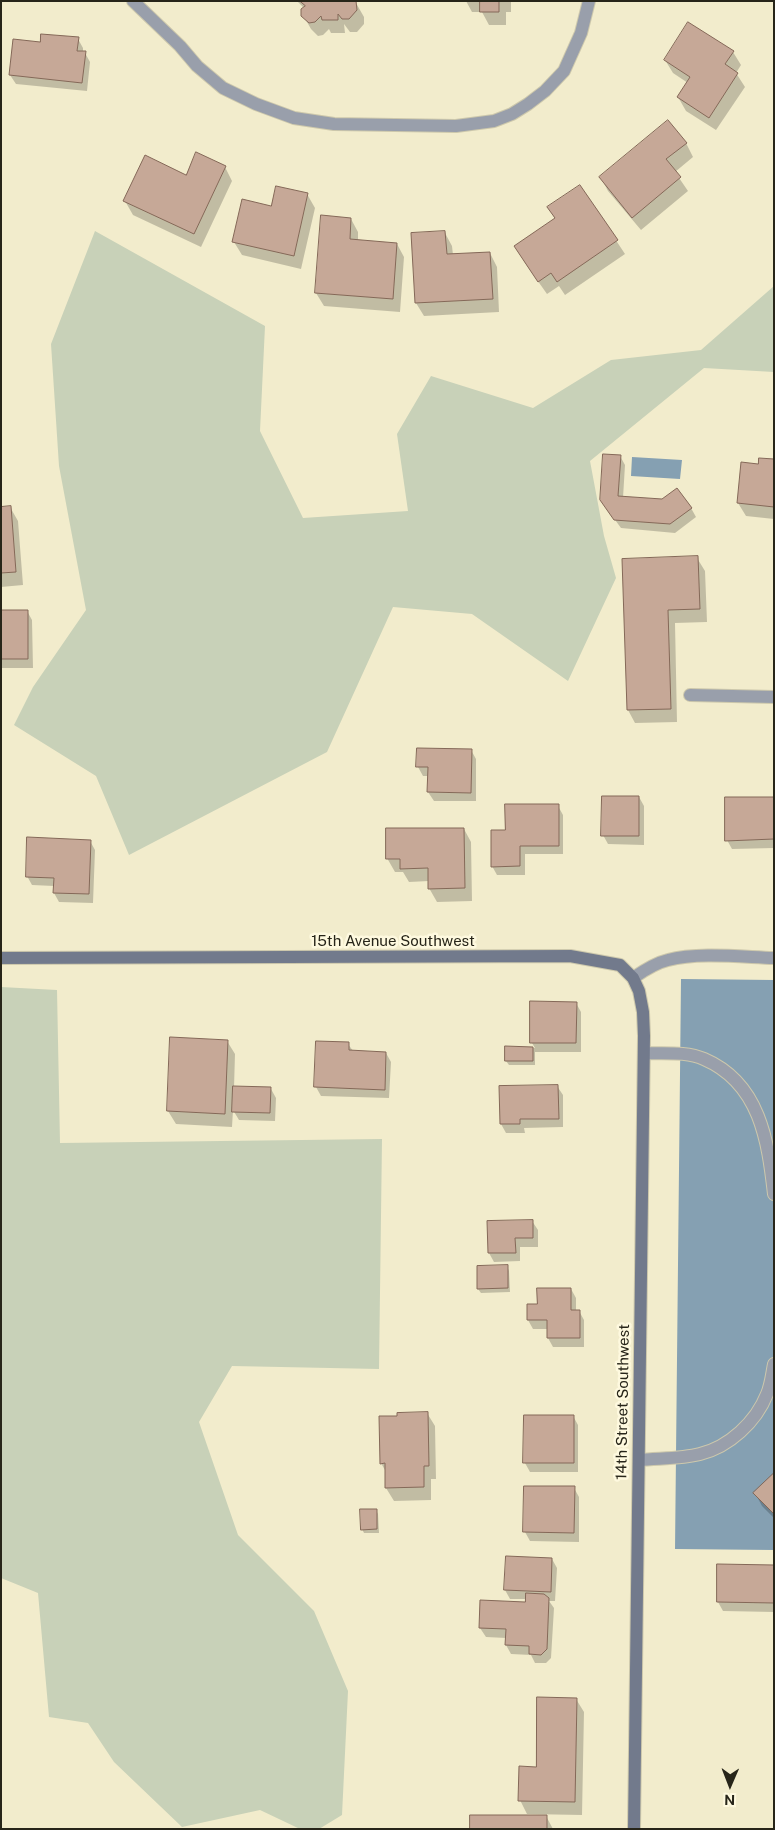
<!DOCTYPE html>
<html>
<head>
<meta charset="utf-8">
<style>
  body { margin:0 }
  #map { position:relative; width:775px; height:1830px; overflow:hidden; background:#f2eccc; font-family:"Public Sans",sans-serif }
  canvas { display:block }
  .frame { position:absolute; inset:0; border:2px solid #272519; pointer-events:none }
  .north { position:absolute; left:705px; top:1760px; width:50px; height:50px; -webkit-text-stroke:4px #fef9df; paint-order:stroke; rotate:181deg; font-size:14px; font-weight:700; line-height:20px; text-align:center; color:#272519 }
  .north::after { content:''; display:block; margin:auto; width:18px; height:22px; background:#272519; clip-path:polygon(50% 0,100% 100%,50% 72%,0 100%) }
</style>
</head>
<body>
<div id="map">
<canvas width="775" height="1830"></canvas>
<div class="frame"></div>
<div class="north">N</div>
</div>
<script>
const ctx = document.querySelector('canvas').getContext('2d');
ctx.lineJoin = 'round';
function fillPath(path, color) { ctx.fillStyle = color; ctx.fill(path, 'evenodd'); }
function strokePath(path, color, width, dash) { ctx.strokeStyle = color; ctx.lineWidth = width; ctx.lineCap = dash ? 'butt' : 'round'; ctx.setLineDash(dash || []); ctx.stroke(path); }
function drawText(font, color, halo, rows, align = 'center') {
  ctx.font = font + ' "Public Sans",sans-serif'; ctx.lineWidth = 5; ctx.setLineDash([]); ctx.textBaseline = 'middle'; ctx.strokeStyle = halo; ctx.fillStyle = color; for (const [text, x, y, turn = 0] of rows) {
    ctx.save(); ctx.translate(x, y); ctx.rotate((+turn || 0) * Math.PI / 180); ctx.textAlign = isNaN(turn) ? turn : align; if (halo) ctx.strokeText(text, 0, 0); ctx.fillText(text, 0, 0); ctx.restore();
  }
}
fillPath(new Path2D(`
  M95 231 265 326 260 431 303 518 408 511 397 434 431 376 533 408 611 360 701 350 774 286V372L704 368 590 461 604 536 616 578 568 681 472 614 393 607 327 752 129 855 96 776 14 725 33 687 86 610 59 466 51 344Z
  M1 987 57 990 60 1143 382 1139 379 1369 232 1366 199 1422 238 1535 314 1611 348 1691 342 1815 319 1829H300L260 1810 182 1827 114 1762 88 1723 49 1717 38 1593 1 1578Z`), '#c8d1b8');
fillPath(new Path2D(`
  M632 457 682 460 680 479 631 476Z
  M681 979 774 980V1550L675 1549Z`), '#85a0b2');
fillPath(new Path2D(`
  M297 1H358L356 3 364 17V24L357 32H350L344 24 345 33H331L329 29 323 35 318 36 311 29 303 15 304 8Z
  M466 1H516V2H511V12H506V25H489L482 12H472Z
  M697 1H733V2H697Z
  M78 39 83 48V52L85 53 90 62 87 91 16 84 10 75 41 43Z
  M733 52 741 65 736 73 745 87 716 130 686 111 678 97 688 83 673 73 665 60Z
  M686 143 693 157 675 172 688 191 641 230 608 191 601 178Z
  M225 167 232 181 201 247 133 215 125 201Z
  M580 186 625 254 565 295 559 286 547 294 523 260 555 219 549 208Z
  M307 194 315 208 301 269 242 255 234 242 272 208Z
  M351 219 358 232V241L397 244 404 257 400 312 324 306 316 293Z
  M445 233 452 246 453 255 490 253 497 267 499 312 424 316 416 303Z
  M620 456 625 465 623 498 691 508 696 517 675 533 621 528 607 509Z
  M774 461V519L746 516 738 503 759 465Z
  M10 507 18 521 23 585 1 587V508Z
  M697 558 705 571 707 622 675 623 677 722 635 723 628 710 623 560Z
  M1 611H27L32 620 33 668H1Z
  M471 750 476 759V801H434L428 792 429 776H423L418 767Z
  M639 797 644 806V845L608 844 603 835Z
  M774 798V848L732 849 727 840Z
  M558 806 563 815V854H525V875H497L492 866 506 832Z
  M464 829 471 842 472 901 437 902 429 888V881L409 882 403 872H395L387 858Z
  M90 841 95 850 93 903 59 902 54 893V886L32 885 27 876Z
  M576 1003 581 1012V1052H535V1065H509L506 1061 507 1048H535L532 1043Z
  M227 1041 235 1054 234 1088 271 1089 276 1098 275 1121 239 1120 233 1110 232 1127 176 1124 168 1111Z
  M348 1044 353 1051 386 1053 391 1062 389 1098 321 1096 316 1087Z
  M557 1086 563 1095V1127L524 1128 525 1133H506L501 1124V1087Z
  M532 1221 538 1230V1247H520V1261L494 1262 489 1253Z
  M507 1266 509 1271 510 1292 481 1293 478 1289Z
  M571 1289 576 1298V1311H579L584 1320V1347H553L548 1338V1329H533L528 1320 538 1305Z
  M427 1413 435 1426 436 1479H431V1500L394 1501 386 1488V1472L381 1463 398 1417Z
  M573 1416 578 1425V1472H530L525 1463Z
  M774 1474V1518L762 1506 755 1493Z
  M574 1488 579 1497V1542L530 1541 525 1532Z
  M376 1510 378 1514 379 1533H364L362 1529Z
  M552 1559 557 1568 555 1601H549L554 1608 551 1658 546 1663H535L531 1655 511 1654 506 1645V1638L486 1637 480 1628 527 1603V1599H510L505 1590Z
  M774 1566V1612L723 1611 718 1602Z
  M576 1699 584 1712 582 1815 527 1814 520 1800Z
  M546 1816 553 1829H471Z`), '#0003');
const building = new Path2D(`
  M300 1H356L357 10 349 19H342L338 14V20H322L321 16 315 22 309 23 301 16V9L305 6Z
  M480 1H499V12H480Z
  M688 22 734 51 725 64 738 73 709 118 677 97 690 77 664 60Z
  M41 34 79 37 77 51H86L82 83 9 75 13 39 40 42Z
  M668 120 687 143 666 159 681 177 632 218 599 177Z
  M196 152 226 166 194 234 123 201 145 155 186 175Z
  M580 185 618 240 557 282 551 273 538 282 514 246 555 218 547 207Z
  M276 186 308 193 294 256 232 242 242 199 271 206Z
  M321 215 351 218 350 239 397 243 393 299 315 293Z
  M445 231 447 254 490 252 493 299 415 303 411 233Z
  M603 454 621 455 618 496 662 499 677 488 692 508 670 524 614 520 600 500Z
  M759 458 774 459V507L737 503 741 462 758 464Z
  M11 506 16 572 1 573V507Z
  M698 556 700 609 668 610 671 709 627 710 622 559Z
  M1 610H28V659H1Z
  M417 748 472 749 471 793 427 792 428 767H416Z
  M602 796H639V836H601Z
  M725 797H774V839L725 841Z
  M505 804H559V846H520V866L491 867V830H505Z
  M386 828H464L465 888 428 889V868L400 869V859H386Z
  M27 837 91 840 89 894 53 893 54 878 26 877Z
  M530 1001 577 1002 576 1043H530Z
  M170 1037 228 1040 225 1114 167 1111Z
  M316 1041 349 1042V1050L386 1052 385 1090 314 1087Z
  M505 1046 533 1047V1061H505Z
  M558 1085 559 1119H520V1124H500L499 1086Z
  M233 1086 271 1087 270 1113 232 1112Z
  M533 1220V1238H515L516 1253H488L487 1221Z
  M508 1265V1288L477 1289V1266Z
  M537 1288H571V1310H580V1338H547V1320H527V1304H537Z
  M428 1412 429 1466H424V1487L385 1488V1463L380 1464 379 1416H397V1413Z
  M524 1415H574V1463H523Z
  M774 1473V1514L753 1493Z
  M524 1486H575L574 1533 523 1532Z
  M360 1509H377V1529L361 1530Z
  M506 1556 552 1558 551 1592 504 1590Z
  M717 1564 774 1565V1603L717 1602Z
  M526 1593 544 1594 549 1598 547 1649 541 1655 529 1654V1646L505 1645 506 1629 479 1628 480 1600 525 1602Z
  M537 1697 577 1698 575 1802 518 1801 519 1766 536 1767Z
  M470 1815H547V1829H470Z`);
fillPath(building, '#c6a897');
strokePath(building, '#846858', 1);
const lane = new Path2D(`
  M690 695 774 697
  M644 1053C663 1054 686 1051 704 1059 760 1083 768 1141 774 1194
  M639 1460C659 1458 681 1459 700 1454 729 1447 756 1422 767 1394 771 1385 772 1374 774 1364`);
const street = new Path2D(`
  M133 1 180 46 197 66 223 88 256 104 294 118 334 124 456 126 494 121 512 114 528 104 545 91 564 71 581 33 589 1
  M633 978C643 971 655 963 668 960 698 952 742 957 774 958`);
const secondary = new Path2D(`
  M1 958 570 956 620 965 633 978 639 991 643 1012 644 1036 634 1829`);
strokePath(lane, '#cdc8ac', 14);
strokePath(street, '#cdc8ac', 14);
strokePath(secondary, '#cdc8ac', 14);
strokePath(lane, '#999fab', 12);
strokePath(street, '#999fab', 12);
strokePath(secondary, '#727a8c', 12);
drawText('15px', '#272519', '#fef9df', [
  ["15th Avenue Southwest",393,941],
  ["14th Street Southwest",623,1402,-89]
]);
</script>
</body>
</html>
